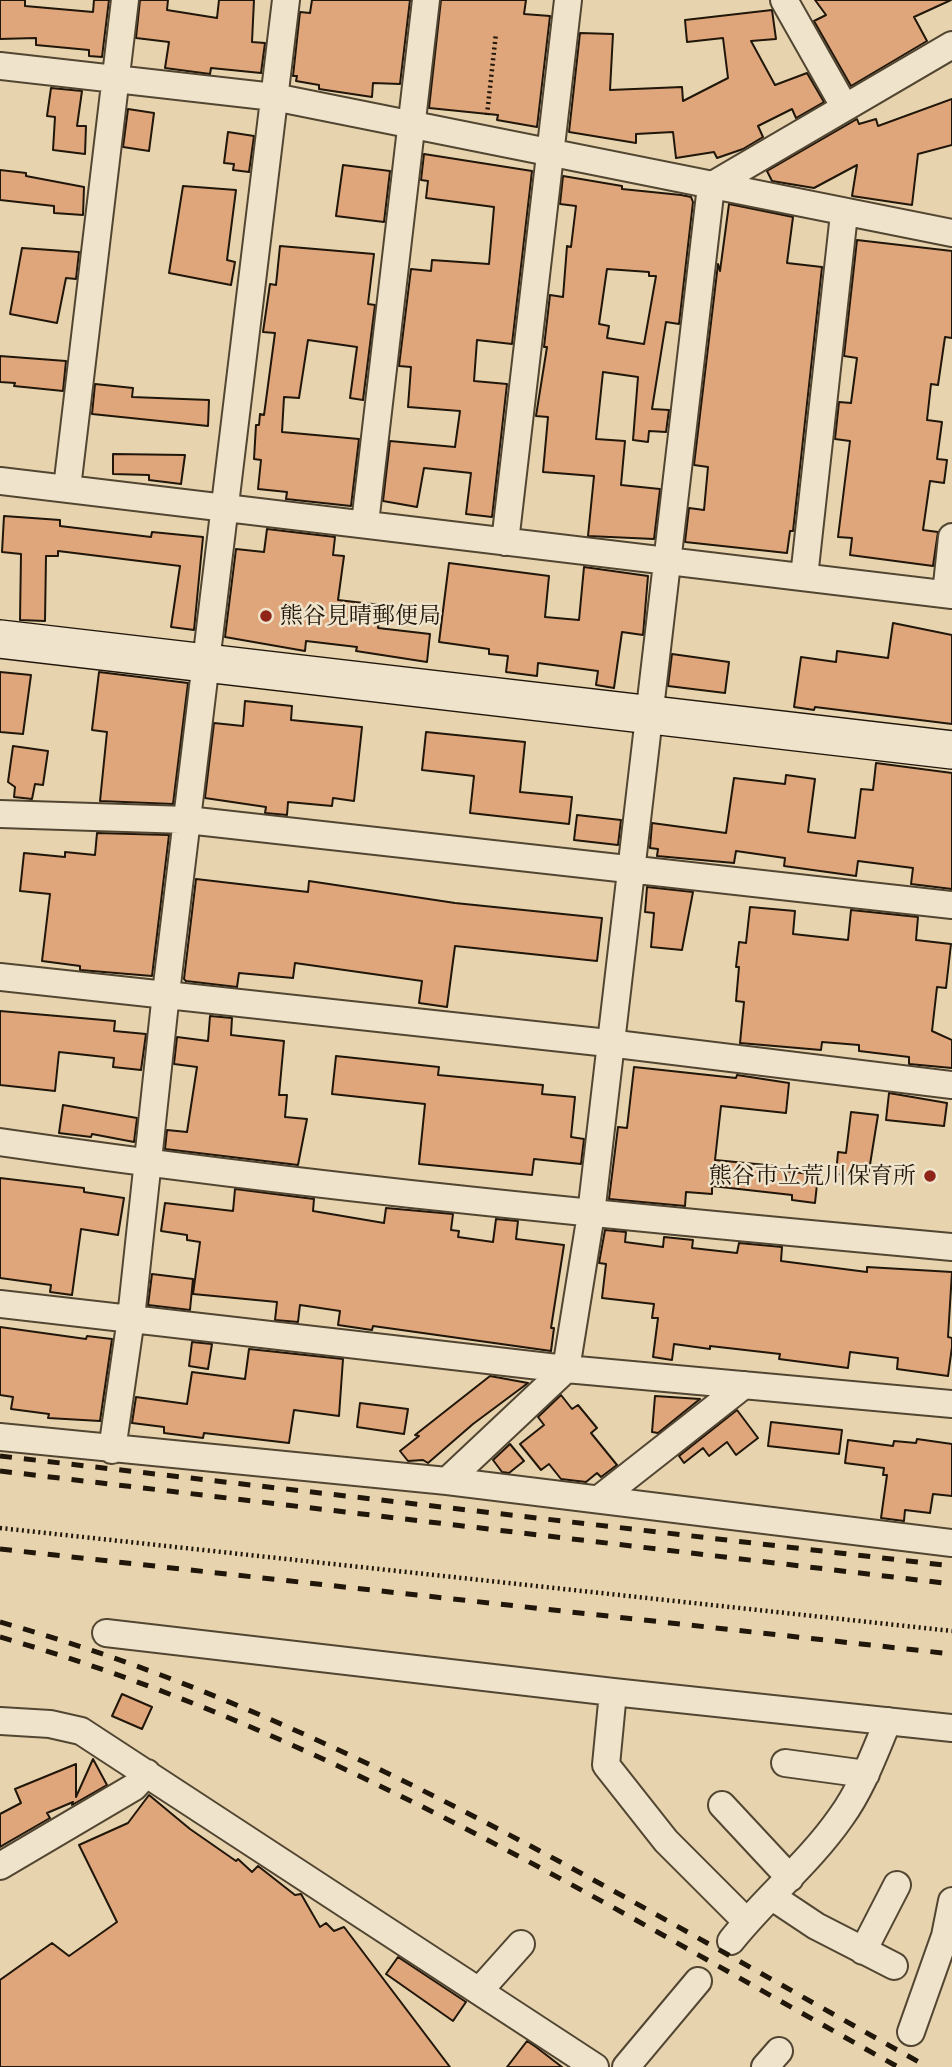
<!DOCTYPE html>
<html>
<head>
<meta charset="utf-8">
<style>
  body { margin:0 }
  canvas { display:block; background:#e7d4af }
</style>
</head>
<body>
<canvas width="952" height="2067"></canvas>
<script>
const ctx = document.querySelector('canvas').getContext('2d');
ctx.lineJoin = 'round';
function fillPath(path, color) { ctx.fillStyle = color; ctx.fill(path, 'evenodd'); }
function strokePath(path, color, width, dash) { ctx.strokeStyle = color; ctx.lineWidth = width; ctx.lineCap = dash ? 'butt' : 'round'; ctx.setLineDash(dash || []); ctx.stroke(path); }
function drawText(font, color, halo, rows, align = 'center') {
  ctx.font = font + ' "Libre Caslon Text","Noto Serif JP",serif'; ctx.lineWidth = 5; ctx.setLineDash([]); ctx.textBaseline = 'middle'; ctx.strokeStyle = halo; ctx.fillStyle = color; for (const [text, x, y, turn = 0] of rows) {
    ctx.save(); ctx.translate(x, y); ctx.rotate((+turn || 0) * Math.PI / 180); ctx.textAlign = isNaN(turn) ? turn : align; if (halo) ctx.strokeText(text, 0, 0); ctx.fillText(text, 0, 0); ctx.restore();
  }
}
const building = new Path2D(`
  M0 0H25V6L93 12 94 0H109L102 57 89 56V50L36 45V38L0 39Z
  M140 0H168L167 10 217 18 219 0H254L252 42 265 43 261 73 211 68 210 74 165 68 169 42 136 38Z
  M312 0H410L400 84 373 83 372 97 319 89V85L296 81 297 76H293L300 12 310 13Z
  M441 0H526L524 14 550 16 537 127 497 120 498 115 429 108Z
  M815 0H951L914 17 927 41 851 86 814 21 826 15Z
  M772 10 776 39 751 41 775 85 807 73 824 102 796 118 792 109 758 126 763 137 743 149 717 158 714 152 676 158 673 132 636 134V143L569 132 580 33 613 34 610 90 682 87 683 101 728 78 723 38 687 42 685 20Z
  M51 88 82 91 77 126H86L85 154 53 150 55 117 47 116Z
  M952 99V145L918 154 912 205 852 196 857 165 814 188 772 181 767 171 857 119 859 124 876 119 878 126Z
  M128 109 154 113 149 151 123 147Z
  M228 132 254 136 249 172 233 170 234 164 224 163Z
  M424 154 532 171 512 344 477 340 474 381 507 384 492 517 466 514 471 473 424 468 417 507 383 501 390 441 455 447 460 411 408 407 411 367 399 366 411 269 431 271 432 260 489 264 494 207 426 198 428 181 421 180Z
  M343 165 390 171 384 222 336 216Z
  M0 170 26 173V176L84 187 83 215 54 213V206L0 200Z
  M563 176 622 186V189L681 195 691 197 693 202 679 324 666 322 652 409 669 410 666 432 649 431 648 442 633 440 638 377 603 372 596 439 625 441 621 485 660 489 654 539 588 536 594 476 543 472 548 417 536 416 547 347H544L550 295 563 297 567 246 571 247 576 206 560 204ZM607 269 649 272V276H656L644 344 607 338 609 326 599 324Z
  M183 186 236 190 227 260 235 262 231 285 169 273Z
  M729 204 793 217 787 263 822 267 793 531H790L787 553 685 542 689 508 704 510 708 467 694 465 718 264 720 271Z
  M857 240 952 251V338L945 337 938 385 931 384 927 420 942 422 937 459 947 460 944 483 930 481 923 530 938 532 933 566 850 555 852 538 838 537 850 441 835 439 839 402 851 403 857 358 844 356Z
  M280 246 374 254 368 304 375 305 363 400 350 398 357 347 308 340 299 398 284 397 282 432 359 439 351 506 286 499 287 492 258 489 261 460 254 459 256 425H259L260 414 264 415 275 333 263 332 270 284 276 285Z
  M22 248 79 252 76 279 66 278 57 323 10 314Z
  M0 356 66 361 63 391 14 386 15 383 0 382Z
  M95 384 133 388 132 397 209 400 208 426 92 414Z
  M113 454 185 455 181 484 149 480V475L113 474Z
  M4 516 60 520V526L151 537 152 532 203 537 194 630 171 627 180 566 58 551V556H46L45 621 20 620 21 554 2 552Z
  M267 529 335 537 333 555 344 556 338 600 381 605 378 628 430 634 427 662 356 651 357 647 306 641 305 651 225 637 236 549 264 552Z
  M449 563 549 576 545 617 579 620 584 567 648 576 643 635 622 632 614 688 596 685 598 671 538 663 537 676 506 672 508 656 489 654V649L439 642Z
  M893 623 952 635V724L815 707 814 710 794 707 801 657 836 662 837 651 888 658Z
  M672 654 729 662 725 693 668 686Z
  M0 672 31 675 23 734 0 732Z
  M99 672 188 683 173 804 100 801 107 732 92 730Z
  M245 701 292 706 291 720 362 727 354 801 333 798 332 806 288 802 287 815 265 813 266 807 205 798 214 723 243 726Z
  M426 732 525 742 520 792 572 797 569 824 470 813 474 776 422 770Z
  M13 746 48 751 43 785 35 784 32 799 14 797 15 787 8 782Z
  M876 763 952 773V889L911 884 913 868 858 861 856 876 784 866 785 858 736 851 734 863 657 856 658 849 650 848 652 823 726 833 734 778 785 784 786 775 815 779 808 832 855 838 861 789 873 790Z
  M577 815 621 820 618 845 574 840Z
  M97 833 169 835 152 976 80 970V966L42 961 50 894 20 891 24 853 65 857V852L95 855Z
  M196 879 308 892 309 881 455 903 602 918 597 961 455 946 447 1007 419 1003 422 981 295 963 293 978 239 973 237 987 186 981 184 979Z
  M647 887 693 892 682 950 651 947 654 913 645 912Z
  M750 907 795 911 793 934 848 940 851 910 918 917 916 940 951 944 946 988 937 987 932 1031 952 1040V1068L909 1064V1057L859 1051V1045L822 1042 821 1050 740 1043 744 1002 736 1001 739 967H736L739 942 746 943Z
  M0 1011 115 1021 114 1031 146 1034 141 1070 113 1067 114 1058 59 1052 55 1091 0 1085Z
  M210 1016 232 1018 231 1035 284 1041 279 1095H287L285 1117 307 1119 298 1165 165 1149 167 1130 187 1132 197 1067 174 1064 177 1037 208 1041Z
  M336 1056 439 1067 438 1075 543 1085 542 1094 575 1097 571 1137 584 1139 581 1164 534 1159 532 1175 419 1164 425 1104 332 1094Z
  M634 1067 736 1078 737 1075 789 1083 786 1113 721 1106 715 1160 777 1166V1170L818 1175 815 1203 792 1200V1195L712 1186V1194L686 1192 685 1206 609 1199 618 1127 627 1128Z
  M889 1093 947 1103 944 1126 886 1120Z
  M63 1105 137 1118 134 1142 92 1134 91 1137 59 1133Z
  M851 1112 878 1115 868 1177 836 1174 838 1152 846 1153Z
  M0 1178 84 1188V1192L124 1198 118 1235 81 1229 72 1295 50 1292 51 1285 0 1278Z
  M235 1189 314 1199 313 1211 384 1223 386 1208 453 1214 451 1230 459 1231 458 1237 493 1242 496 1219 518 1221 516 1239 564 1245 551 1328H554L551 1351 373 1326 372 1330 338 1325 340 1311 300 1305 298 1322 275 1320 277 1302 193 1294 200 1242 187 1240V1235L161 1231 165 1203 233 1211Z
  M605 1230 626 1232 625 1242 663 1247 664 1237 693 1240 692 1248 737 1253 739 1243 782 1247 781 1261 867 1272V1267L952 1272 948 1337 952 1338V1347L948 1376 897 1369 898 1358 850 1352 848 1368 779 1359 780 1354 710 1346V1349L674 1344 672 1360 653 1357 658 1318H652L654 1304 602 1298 606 1264 599 1263Z
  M152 1274 193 1279 190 1310 148 1305Z
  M0 1327 86 1339 87 1336 112 1339 100 1421 48 1418 49 1414 11 1409 13 1397 0 1395Z
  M192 1342 212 1344 208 1369 189 1366Z
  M249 1349 343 1359 339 1416 294 1410 289 1443 204 1433 203 1438 164 1433V1427L132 1423 136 1397 187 1404 192 1372 245 1379Z
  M490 1376 528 1383 473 1424 428 1463 423 1460 408 1461 400 1451 419 1436 415 1435Z
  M561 1395 572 1409 578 1405 597 1428 591 1433 617 1465 601 1477 597 1473 586 1482 561 1479 549 1464 541 1470 520 1444 544 1425 538 1417Z
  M655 1396 700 1399 658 1433 652 1432Z
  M360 1403 408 1409 404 1434 357 1427Z
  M737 1410 758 1438 736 1455 727 1442 709 1456 703 1448 684 1463 679 1456Z
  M771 1422 842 1430 839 1454 768 1446Z
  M917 1439 952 1444V1496L933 1494 930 1513 905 1510 904 1521 881 1518 887 1475H883L884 1468 845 1463 848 1440 893 1446 894 1441 916 1443Z
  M510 1444 524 1461 509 1473 502 1472 493 1460Z
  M122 1694 152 1707 142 1729 112 1716Z
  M93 1759 107 1785 72 1805 73 1802 47 1813 50 1818 0 1847V1814L21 1803 15 1789 76 1764V1797Z
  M149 1795 190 1829 236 1861 238 1859 252 1872 258 1866 295 1895 301 1894 320 1927 326 1923 334 1931 344 1927 450 2067H0V1980L52 1943 69 1956 117 1922 79 1845 128 1823Z
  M398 1957 466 2002 453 2021 386 1974Z
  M527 2041 536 2047 562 2067H507Z`);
fillPath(building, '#dfa67b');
strokePath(building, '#201609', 2);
const street = new Path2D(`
  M784 0 844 106
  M0 66 274 97 952 233
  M0 481 952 595
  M67 488 125 0
  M365 523 426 0
  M505 542 568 0
  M804 577 844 214
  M946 594 952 537
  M0 814 187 820 952 905
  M0 977 608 1043 952 1085
  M0 1142C316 1188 634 1218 952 1247
  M0 1304 566 1369 952 1404
  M0 1437 447 1481 952 1543
  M112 1450 131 1318 166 993 286 0
  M447 1481 566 1369 591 1214 711 186 952 45
  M599 1499 744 1385
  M106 1633 613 1692 952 1728
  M613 1692 606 1765 666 1841 746 1921
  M0 1721 50 1724 81 1731 595 2067
  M785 1763 866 1774
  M722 1805 790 1878
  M0 1866 134 1787 147 1773
  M774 1898 816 1926 894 1966
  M731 1941C765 1898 809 1863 841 1817 862 1788 874 1754 888 1721
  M863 1951 897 1885
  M479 1991 521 1944
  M911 2032 945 1936 952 1901
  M626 2067 698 1981
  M765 2067 779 2051`);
const secondary = new Path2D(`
  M0 639 952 750`);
strokePath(street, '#524632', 30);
strokePath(secondary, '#201609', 40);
strokePath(new Path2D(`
  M487 115 496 33
  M0 1528 952 1631`), '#201609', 4.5, [2, 3.5]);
strokePath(street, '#efe3cb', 26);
strokePath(secondary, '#efe3cb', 37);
strokePath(new Path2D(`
  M0 1456 952 1566
  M0 1471 952 1584
  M0 1549 952 1654
  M0 1622C331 1715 629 1902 928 2067
  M0 1637C321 1729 608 1906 898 2067`), '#201609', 5, [12, 12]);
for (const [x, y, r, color] of [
  [266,616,7,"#8f2418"],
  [930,1176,7,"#8f2418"]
]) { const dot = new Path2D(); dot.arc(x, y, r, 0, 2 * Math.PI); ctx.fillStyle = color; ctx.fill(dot); strokePath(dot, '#efe3cb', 2.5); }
drawText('23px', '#201609', '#efe3cb', [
  ["熊谷見晴郵便局",280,616],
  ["熊谷市立荒川保育所",916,1176,"right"]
], 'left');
</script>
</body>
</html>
